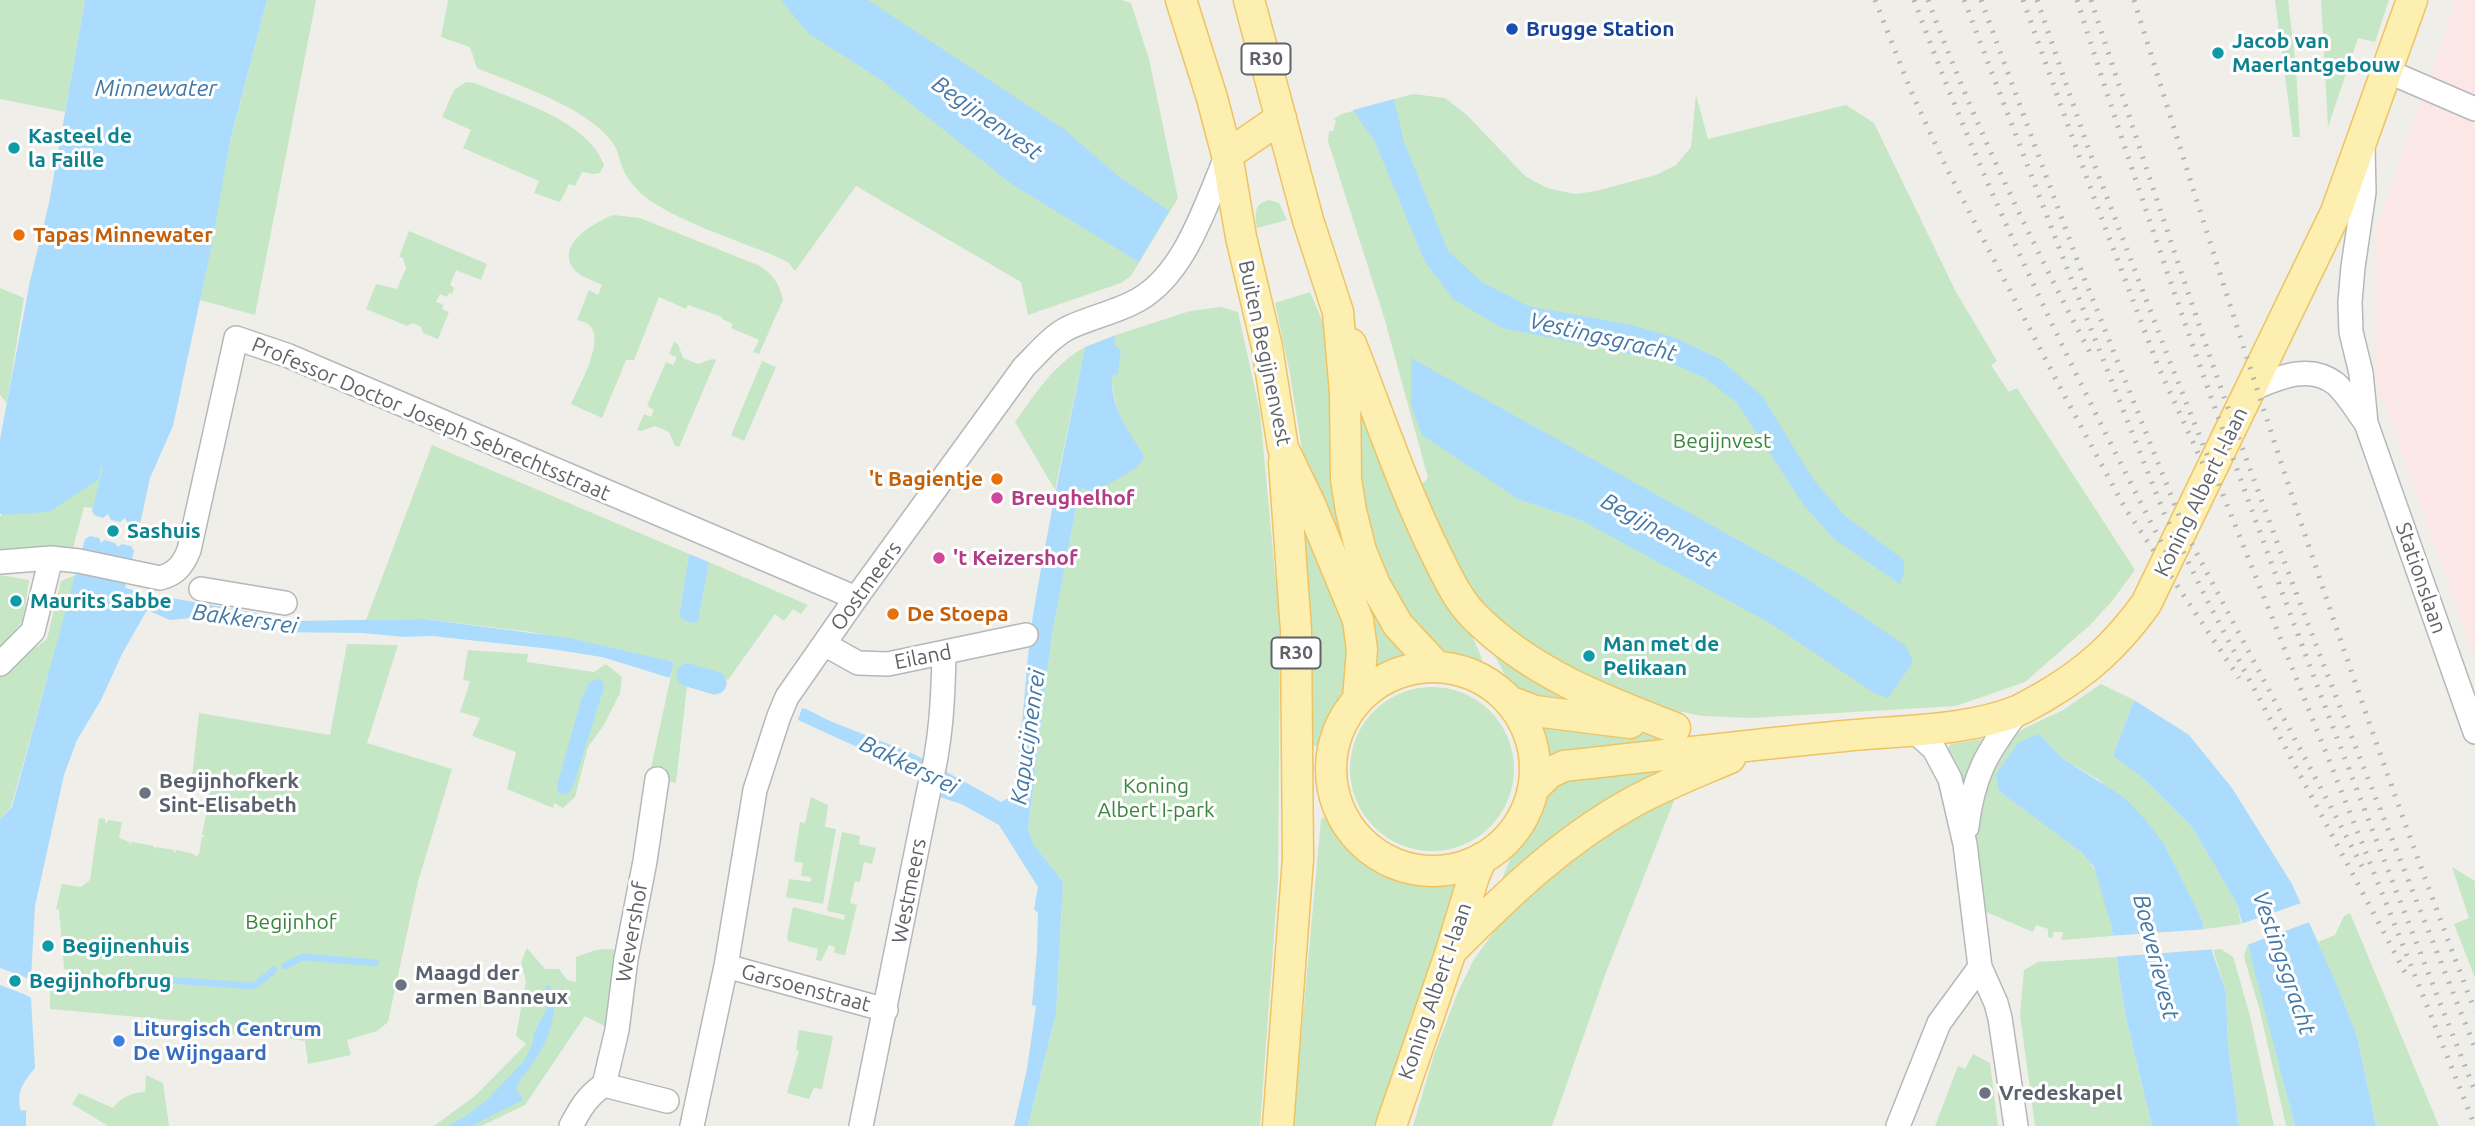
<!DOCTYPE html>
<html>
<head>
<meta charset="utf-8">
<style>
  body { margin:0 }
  canvas { display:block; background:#f0eee8 }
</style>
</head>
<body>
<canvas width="2475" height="1126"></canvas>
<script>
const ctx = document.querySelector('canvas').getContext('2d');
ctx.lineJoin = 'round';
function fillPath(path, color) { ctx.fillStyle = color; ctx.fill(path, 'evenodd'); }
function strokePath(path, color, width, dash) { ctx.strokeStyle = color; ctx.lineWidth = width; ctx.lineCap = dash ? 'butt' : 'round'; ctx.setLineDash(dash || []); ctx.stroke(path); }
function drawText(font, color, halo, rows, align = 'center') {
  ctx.font = font + ' Ubuntu,sans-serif'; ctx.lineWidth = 6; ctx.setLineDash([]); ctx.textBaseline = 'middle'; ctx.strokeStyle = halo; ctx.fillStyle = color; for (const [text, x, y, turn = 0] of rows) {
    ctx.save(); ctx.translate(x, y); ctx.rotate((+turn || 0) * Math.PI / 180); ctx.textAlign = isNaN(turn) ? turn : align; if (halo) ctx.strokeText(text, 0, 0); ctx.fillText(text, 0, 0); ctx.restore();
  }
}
fillPath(new Path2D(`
  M2456 0H2475V658L2375 378V232Z`), '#fbe7e6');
fillPath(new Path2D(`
  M0 0H85L65 112 0 99Z
  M267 0H316L255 315 200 300 230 143Z
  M448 0H1122L1131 3 1149 59 1178 198 1131 276 1121 283 1028 315 1021 282 856 186 795 271 788 262 775 256C739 241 674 220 644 196 635 188 626 178 622 166 619 160 618 152 615 146 591 108 517 85 477 68L470 47 441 37Z
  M2275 0H2288L2296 67 2300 137H2293Z
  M2321 0H2389L2375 42 2358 38 2328 127Z
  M466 82 475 83C516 101 588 120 604 165L600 173 593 174 582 172 575 186 569 184 560 202 534 193 539 181 463 148 471 130 442 117 454 90Z
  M1413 94 1445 98 1467 115 1525 176 1547 188 1575 194 1596 191 1656 175 1676 165 1691 147 1696 95 1708 139 1846 105 1874 123 1956 292 1997 361 1991 365 2009 392 2017 388 2135 570 2112 601 2090 625 2025 682 1956 706 1751 718 1702 716 1653 706 1582 683 1475 604 1417 489 1428 478 1384 317 1328 141 1329 131H1333L1336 120 1333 119 1342 114Z
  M1269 200 1279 203 1287 220 1257 228C1255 214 1253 204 1269 200Z
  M613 215 640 218 760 266C773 274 780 285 783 300L759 354 753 352 759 340 731 328 733 324 722 319V317L688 305 686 309 659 297 634 360H626L602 418 571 404C579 386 607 338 588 324 585 322 581 321 577 320L589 290 598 295 602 285C593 280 579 277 573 268 556 243 596 222 613 215Z
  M409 231 487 264 481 280 456 270 450 285 454 288 452 294 449 293 447 297 440 294 436 302 444 305 442 309 449 312 438 339 423 333 421 327 413 323 407 326 366 309 376 284 397 289 406 268 403 258 399 257Z
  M0 288 24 298 7 403 0 395Z
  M1310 292 1325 327 1337 464 1405 654 1373 669 1303 456 1290 374 1275 303Z
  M1221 307 1238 312 1260 412 1280 627 1278 882 1260 1126H1028L1056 1013 1063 882 1032 842 1028 829 1052 634 1079 492 1083 488 1093 493 1143 454C1137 445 1129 436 1124 427 1111 397 1108 366 1116 335L1190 311Z
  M674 342 678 344 683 358 698 364 712 359 716 360 679 447 675 446 669 432 655 426 641 431 637 430 644 414 651 417 654 410 647 406 666 362 673 365 677 357 669 354Z
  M1085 347 1055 490 1015 422C1036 393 1053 365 1085 347Z
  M762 361 776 367 744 441 731 435Z
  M1356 389 1479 651 1483 664 1434 647 1419 637 1361 527Z
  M432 445 689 554 679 616 698 622 709 562 808 605 801 614 793 609 784 621 775 614 728 680 689 668 676 783 649 777 674 662 531 632 425 619 366 620Z
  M105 467 93 508 84 507 73 548 59 547 0 553V516L99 474 101 468Z
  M1297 504 1351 624 1346 686 1328 717 1318 746 1306 745Z
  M0 575 29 580 23 621 0 648Z
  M76 575 11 807 0 819V674L47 639 61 581Z
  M1485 637 1603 706H1557L1519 690 1506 677Z
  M347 644 398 645 367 743 452 769 418 882 388 1022 377 1031 347 1040 351 1055 308 1064 305 1041 271 1036 194 1032V1022L50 1009V983H70L69 970 64 969 59 910 56 909 62 884 81 887 90 880 99 818 105 819V823H107L108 820 122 822 119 838 130 842 129 846 132 842 154 846 155 850 156 847 174 850 175 853 177 850 194 854 196 857 199 854 202 837H205L202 834 208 805H211L212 803 208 802 210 781 192 778 199 713 330 735Z
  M468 650 528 654 527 662 594 672 606 664 622 677 620 693 604 725 588 747 575 797 563 808 554 803 553 808 507 789 516 752 472 736 480 718 460 712 470 682 463 679Z
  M2101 684 2134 700 2113 756 2144 779 2192 827 2237 904 2241 924 2205 929 2165 846 2099 780 2062 758 2039 734 1999 791C2026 810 2076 840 2093 867 2105 885 2110 915 2113 936L2061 940 2063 932H2054L2052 938 2048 937V929L2036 925 2033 932 1984 911 1977 854 1976 827 1981 798 2004 743 2025 728 2063 710Z
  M1350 769a82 82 0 1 1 164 0a82 82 0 1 1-164 0Z
  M1539 722H1562L1681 739 1551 759Z
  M1985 739 1964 792 1948 747 1951 744Z
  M1720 757 1499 886 1514 850 1529 831 1545 797 1558 780Z
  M1679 788 1605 975 1552 1126H1413L1434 1055 1457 994 1473 961 1499 924 1545 871Z
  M811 797 828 805 825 827 836 829 823 904 786 897 789 879 811 882V877L801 876 803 863 794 861 800 822 805 823Z
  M1324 817 1345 846 1376 870 1407 882 1450 883 1457 888 1380 1126H1293L1321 819Z
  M842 832 860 836 859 844 876 848 872 864 864 862 860 882 855 881 850 903 857 905 845 955 834 953 835 947 829 945 821 961 816 960 818 949 788 941 787 937 793 907 844 920 845 915 827 911Z
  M2452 867 2475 881V978L2454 924 2469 918Z
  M2350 913 2439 1126H2376L2357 1036 2318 942 2335 935 2344 916Z
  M2247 945 2254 965 2295 1126H2286L2260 1011 2244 957Z
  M527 948 545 969H559L567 980 576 982V957C593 951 607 944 623 954L611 1016 606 1027 585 1016 525 1105 481 1126H434L476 1095 526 1044 516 1036 526 981 521 962Z
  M2221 949 2233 957 2235 963 2250 1016 2274 1126H2239L2228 1046 2226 992 2213 950Z
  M2116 957 2126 1018 2152 1126H2035L2020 1015 2024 970 2038 962Z
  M799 1030 833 1036 822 1089 814 1088 809 1099 787 1093 799 1051 796 1050Z
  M1973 1054 1990 1063 1998 1126H1935L1958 1066 1965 1069Z
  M146 1075 163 1083 169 1126H108L72 1104 79 1093 113 1108C120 1098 133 1092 145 1092Z`), '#c6e7c5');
fillPath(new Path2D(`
  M85 0H267L230 142 211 249 173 426 150 478 140 524 137 526 128 524 125 518 120 522 111 520 108 514 103 518 94 515 92 511 103 467 101 468 99 479 49 512 2 515 0 513V439L30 281 49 203Z
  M781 0H868L1065 130 1117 175 1169 211 1139 262 1013 185 881 80 808 33Z
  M1394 99 1404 142 1448 251 1482 282 1528 306 1631 325 1673 337 1720 359 1763 397 1813 479 1844 515 1904 560V572L1900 584 1834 539 1803 504 1737 403 1705 378 1666 361 1502 328 1453 299 1425 262 1375 142 1353 110Z
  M1116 335 1114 345 1121 350 1118 374 1112 376C1111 408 1127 429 1143 454V460L1133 470 1093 493 1083 488 1079 492 1052 634 1028 829 1032 842 1063 882 1056 1013 1028 1126H1014L1027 1069 1036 1006 1032 1005 1037 951 1038 913 1034 909 1038 887 999 825 961 804 940 797 916 774 798 720 802 708 806 709 830 721 914 754 1001 802 1012 796C1024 737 1024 676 1033 615 1048 525 1067 436 1085 347Z
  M1411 358 1801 575 1906 646 1913 662 1888 698 1874 693 1773 625 1581 520 1518 499 1422 435 1411 405Z
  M90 536 99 538 101 543 105 540 115 543 118 547 122 544 131 546 134 551 125 588 137 591 138 597 158 599 160 596 267 615 272 619 292 621 425 619 569 638 674 662 670 678 602 657 551 649 432 636 404 637 363 633 271 632 192 618 170 620 147 610 122 654 101 700 77 740 64 775 35 906 31 978 26 995 31 998 35 1068C23 1083 16 1091 21 1111L26 1110V1126H0V819L12 807 85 539Z
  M689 554 709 562 698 622 690 623 679 616Z
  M601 678 604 687 573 787 566 795 558 793 557 786 581 700 590 682Z
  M2134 700 2189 735 2232 788 2292 884 2332 974 2357 1036 2376 1126H2295L2237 904 2192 827 2144 779 2113 756Z
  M2039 734 2062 758 2125 798 2148 823 2165 846 2200 916 2226 992 2228 1046 2239 1126H2152L2126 1018 2111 924 2094 867 2081 852 1999 791 1996 774 2019 742Z
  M549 985C562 1007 548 1041 534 1062 528 1071 519 1078 516 1089L523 1100 471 1126H447L466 1116 488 1099 524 1061 532 1045 534 1033 546 1011 545 986Z`), '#abdcfd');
fillPath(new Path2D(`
  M267 614 292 617 289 634 269 635 272 621Z
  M2304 902 2312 921 2247 945 2241 924Z
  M2209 929 2216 949 2112 957 2109 936Z
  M0 968 30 979 26 995 0 985Z`), '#f0eee8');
strokePath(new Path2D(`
  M285 966 303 957 375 963
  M118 988 169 980 254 986 274 970`), '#abdcfd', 7);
strokePath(new Path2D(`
  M688 675 715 683`), '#abdcfd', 23);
const minor = new Path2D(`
  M2387 71 2475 109
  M2363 147 2364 192 2353 267 2350 302 2351 332 2361 373 2366 423 2475 732
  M2252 389C2278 378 2310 363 2336 384 2347 394 2357 411 2366 423
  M0 562 51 558 79 561 160 578C176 574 183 565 189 550L236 338 289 356 856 598
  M201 589 285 603
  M824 644 858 663 888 664 1026 635
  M0 664 33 631 51 558
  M1912 729 1934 749 1950 779 1965 844 1980 967 1996 1003 2000 1018 2016 1126
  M1967 827C1973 775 1987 752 2018 711
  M726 966 886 1010
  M604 1085 667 1101
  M571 1126C580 1109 587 1096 604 1085L617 1030 626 959 645 861 657 779
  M692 1126 726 966 755 790 779 716 787 697 856 598 1024 367C1038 353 1051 337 1068 328 1091 317 1117 312 1138 300 1186 273 1206 203 1227 155
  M861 1126 929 789C941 744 943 700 944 654
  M1898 1126 1939 1023 1980 967`);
const major = new Path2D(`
  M1181 0 1212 98 1227 155 1241 237 1267 347 1283 448 1310 504 1358 620 1362 650 1358 699
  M1249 0 1308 220 1338 312 1345 393 1346 479 1351 511 1361 551 1375 585 1398 625 1436 666
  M1227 155 1281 118
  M1351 344C1379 415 1403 488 1437 556 1447 576 1457 598 1473 615 1529 672 1602 700 1675 728
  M1331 769a102 102 0 1 1 204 0a102 102 0 1 1-204 0Z
  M1514 703 1535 711 1630 723
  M1534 788 1549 773 1564 766C1657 756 1750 745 1844 736 1900 730 1964 732 2017 711 2026 707 2036 701 2045 696 2088 671 2117 644 2146 604L2336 212 2412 0
  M1451 951C1508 894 1562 841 1633 802 1664 785 1697 772 1730 758
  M1278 1126 1298 859 1296 631 1284 462
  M1391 1126 1451 951 1474 876 1482 858`);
strokePath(minor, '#b5b8bb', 26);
strokePath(major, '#efc362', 33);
strokePath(minor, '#fff', 23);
strokePath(major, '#fdefb0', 30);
strokePath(new Path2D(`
  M1875 0 1911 91 1945 165 2063 393 2125 508 2239 678
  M1914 0C1986 195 2077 381 2173 565
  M1928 0C1975 126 2030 240 2093 358
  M1964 0 2068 271 2164 513 2210 606 2407 976
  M1981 0 2079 265 2186 533 2364 870
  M2023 0 2097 206 2158 366 2203 464
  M2037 0 2090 153 2170 362 2475 1126
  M2077 0C2194 369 2332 732 2475 1091
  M2091 0C2126 107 2161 213 2197 319 2281 565 2379 806 2475 1048
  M2134 0C2240 340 2347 679 2475 1011`), '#b5b6b7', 5, [2, 9]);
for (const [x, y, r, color] of [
  [1512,29,7,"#1a4fb4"],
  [2218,53,7,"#0f9aa8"],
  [14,148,7,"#0f9aa8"],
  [19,235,7,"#e8710a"],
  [997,479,7,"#e8710a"],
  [997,498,7,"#d1479c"],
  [113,531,7,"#0f9aa8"],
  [939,558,7,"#d1479c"],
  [16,601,7,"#0f9aa8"],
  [893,614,7,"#e8710a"],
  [1589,656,7,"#0f9aa8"],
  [145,793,7,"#6b7280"],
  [48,946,7,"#0f9aa8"],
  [15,981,7,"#0f9aa8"],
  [401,985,7,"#6b7280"],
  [119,1041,7,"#3f7fe0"],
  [1985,1093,7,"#6b7280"]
]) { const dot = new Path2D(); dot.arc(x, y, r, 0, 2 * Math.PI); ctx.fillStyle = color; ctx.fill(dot); strokePath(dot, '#fff', 2.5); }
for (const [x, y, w] of [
  [1266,59,49],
  [1296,653,49]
]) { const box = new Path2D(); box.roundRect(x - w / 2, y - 15.5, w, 31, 5); ctx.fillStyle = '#fff'; ctx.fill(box); strokePath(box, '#5f6367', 2); }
drawText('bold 19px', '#5f6367', null, [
  ["R30",1266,59],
  ["R30",1296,653]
]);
drawText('bold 21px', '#164399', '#fff', [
  ["Brugge Station",1526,29]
], 'left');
drawText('bold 21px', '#0d838f', '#fff', [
  ["Jacob van",2232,41],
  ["Maerlantgebouw",2232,65],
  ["Kasteel de",28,136],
  ["la Faille",28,160],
  ["Sashuis",127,531],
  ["Maurits Sabbe",30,601],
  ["Man met de",1603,644],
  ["Pelikaan",1603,668],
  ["Begijnenhuis",62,946],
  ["Begijnhofbrug",29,981]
], 'left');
drawText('bold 21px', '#c56008', '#fff', [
  ["Tapas Minnewater",33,235],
  ["'t Bagientje",983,479,"right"],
  ["De Stoepa",907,614]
], 'left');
drawText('21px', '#5f6367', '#fff', [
  ["Buiten Begijnenvest",1265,353,78],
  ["Professor Doctor Joseph Sebrechtsstraat",431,419,23],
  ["Koning Albert I-laan",2201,492,-64],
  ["Stationslaan",2421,578,71],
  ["Oostmeers",866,586,-54],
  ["Eiland",923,657,-11],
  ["Westmeers",909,891,-79],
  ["Wevershof",632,932,-80],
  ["Garsoenstraat",806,988,15],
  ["Koning Albert I-laan",1435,991,-71]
]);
drawText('21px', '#378639', '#fff', [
  ["Begijnvest",1722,441],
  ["Koning",1156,786],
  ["Albert I-park",1156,810],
  ["Begijnhof",291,922]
]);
drawText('bold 21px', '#b23c85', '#fff', [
  ["Breughelhof",1011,498],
  ["'t Keizershof",953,558]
], 'left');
drawText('bold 21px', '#5b616d', '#fff', [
  ["Begijnhofkerk",159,781],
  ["Sint-Elisabeth",159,805],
  ["Maagd der",415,973],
  ["armen Banneux",415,997],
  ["Vredeskapel",1999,1093]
], 'left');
drawText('bold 21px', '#366cbe', '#fff', [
  ["Liturgisch Centrum",133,1029],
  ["De Wijngaard",133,1053]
], 'left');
drawText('italic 23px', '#4377a7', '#fff', [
  ["Minnewater",156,88],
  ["Begijnenvest",987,118,35],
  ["Vestingsgracht",1603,337,13],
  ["Begijnenvest",1659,530,29],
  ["Bakkersrei",245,619,8],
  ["Kapucijnenrei",1028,737,-82],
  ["Bakkersrei",909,765,26],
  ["Boeverievest",2156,957,76],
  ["Vestingsgracht",2284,963,71]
]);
</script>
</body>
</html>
